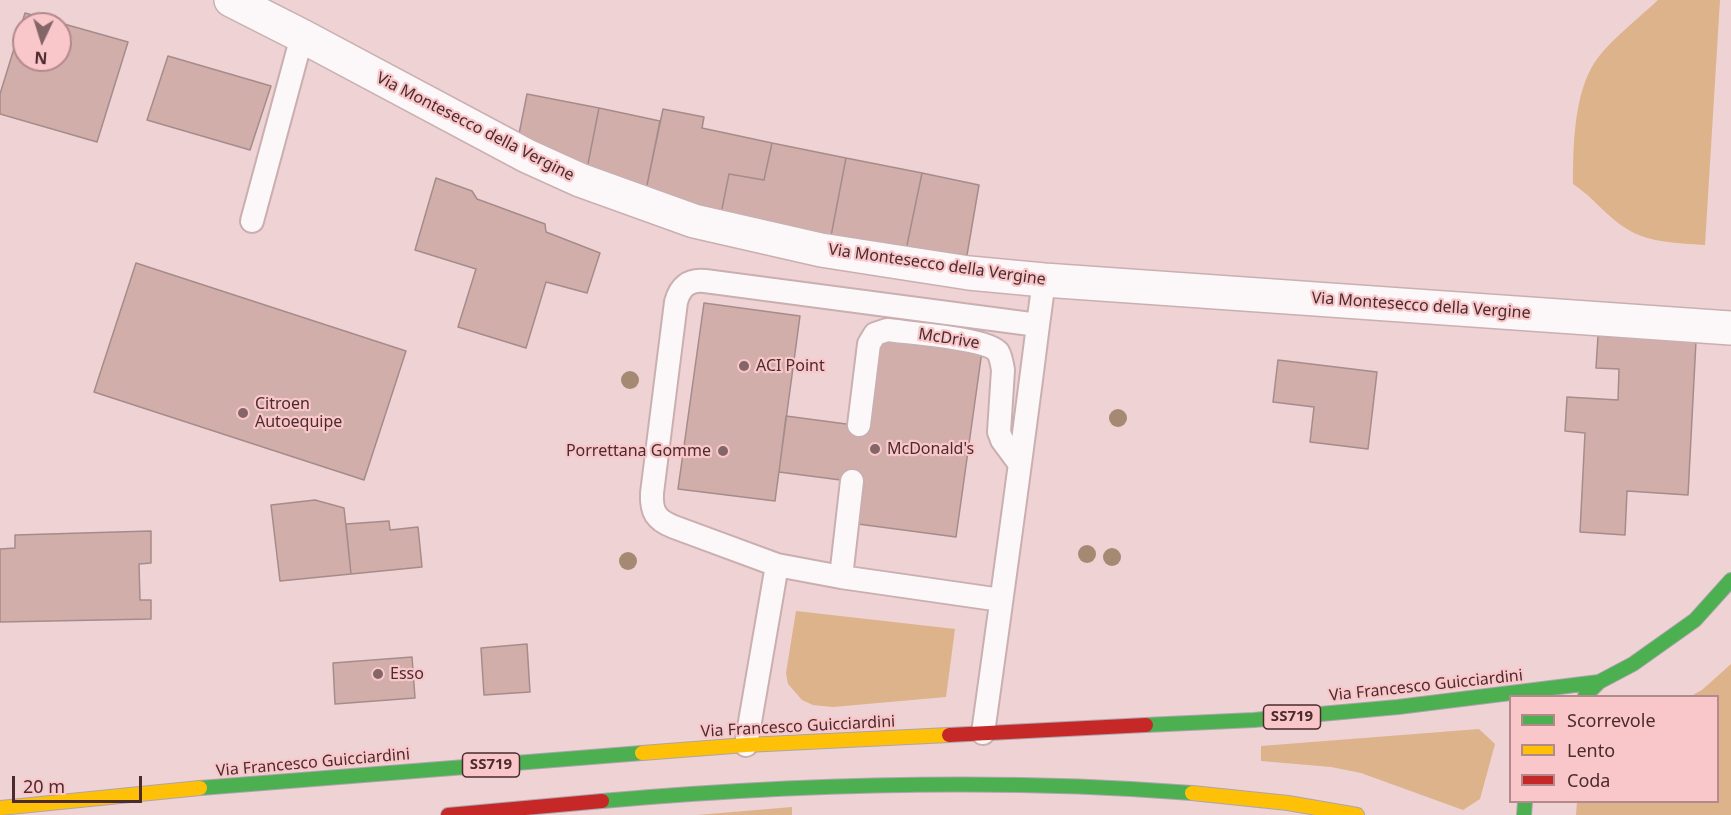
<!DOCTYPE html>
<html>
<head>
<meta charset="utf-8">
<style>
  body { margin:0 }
  #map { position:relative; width:1731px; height:815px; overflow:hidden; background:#eed2d4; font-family:"Noto Sans",sans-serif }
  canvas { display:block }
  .legend { position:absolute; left:1509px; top:695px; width:210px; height:108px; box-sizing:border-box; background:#f9c7ca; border:2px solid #b3898c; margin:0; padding:8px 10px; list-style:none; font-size:18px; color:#4b2b2e }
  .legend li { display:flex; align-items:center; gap:12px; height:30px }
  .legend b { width:30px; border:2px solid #b3898c }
  .north { position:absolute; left:12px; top:12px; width:60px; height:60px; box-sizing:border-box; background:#f9c7ca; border:2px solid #b3898c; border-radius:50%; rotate:184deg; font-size:16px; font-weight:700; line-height:24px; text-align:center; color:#4b2b2e }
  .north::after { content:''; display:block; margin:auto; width:21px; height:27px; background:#846568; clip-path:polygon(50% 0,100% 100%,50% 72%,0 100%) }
  .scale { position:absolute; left:12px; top:776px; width:130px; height:27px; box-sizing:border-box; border:3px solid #4b2b2e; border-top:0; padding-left:8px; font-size:18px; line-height:21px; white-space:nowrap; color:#4b2b2e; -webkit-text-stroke:4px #f9c7ca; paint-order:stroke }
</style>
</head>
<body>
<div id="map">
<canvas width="1731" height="815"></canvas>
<ul class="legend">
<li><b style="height:8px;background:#4caf50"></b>Scorrevole</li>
<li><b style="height:8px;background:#ffc107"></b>Lento</li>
<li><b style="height:8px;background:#c62828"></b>Coda</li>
</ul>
<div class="north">N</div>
<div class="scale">20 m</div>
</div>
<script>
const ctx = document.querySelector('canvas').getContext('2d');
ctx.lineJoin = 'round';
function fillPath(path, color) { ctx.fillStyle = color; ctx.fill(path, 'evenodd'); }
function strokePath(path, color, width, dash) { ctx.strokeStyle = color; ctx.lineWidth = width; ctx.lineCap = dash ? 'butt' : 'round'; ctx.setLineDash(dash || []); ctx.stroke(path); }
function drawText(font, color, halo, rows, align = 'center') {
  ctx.font = font + ' "Noto Sans",sans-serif'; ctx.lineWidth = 4.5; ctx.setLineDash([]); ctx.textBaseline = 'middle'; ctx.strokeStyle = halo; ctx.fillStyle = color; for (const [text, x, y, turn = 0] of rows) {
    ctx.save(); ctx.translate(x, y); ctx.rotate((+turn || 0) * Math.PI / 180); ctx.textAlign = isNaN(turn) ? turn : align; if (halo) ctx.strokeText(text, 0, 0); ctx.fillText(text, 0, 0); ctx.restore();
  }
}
fillPath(new Path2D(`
  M1658 0H1720L1705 245C1679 243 1649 243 1627 229 1607 217 1593 197 1573 184 1573 147 1574 93 1595 62 1609 41 1639 18 1658 0Z
  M796 611 955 629 946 697 833 707 813 705 802 700 788 684 786 673Z
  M1731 664V815H1576L1577 802H1718V696H1691L1702 690Z
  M1479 729 1495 744 1480 799 1463 810 1361 773 1331 767 1261 761V746Z
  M792 807V815H697Z`), '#dcb38b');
const building = new Path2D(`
  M25 13 128 42 97 142 0 114V94ZM24 24H60V60H24Z
  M168 56 271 86 250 150 147 120Z
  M527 94 599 108 587 169 519 134Z
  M599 108 660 121 646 190 587 169Z
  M663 109 704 117 702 128 772 143 764 180 729 174 721 214 646 190Z
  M772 143 846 158 831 236 721 214 729 174 764 180Z
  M846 158 922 173 906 250 831 236Z
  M922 173 979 185 967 255 906 250Z
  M436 178 472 191 477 199 545 224 546 232 600 253 587 293 546 282 526 348 458 327 476 269 415 250Z
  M136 263 406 351 364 480 94 392Z
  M704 303 800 316 775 501 678 489Z
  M1598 336 1696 341 1688 495 1627 491 1625 535 1580 532 1585 433 1565 431 1567 397 1618 400 1619 369 1596 368Z
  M881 337 982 351 956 537 858 524 864 483 779 472 786 416 869 427Z
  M1278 360 1377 372 1368 449 1310 442 1314 407 1273 402Z
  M315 500 344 508 351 574 280 581 271 505Z
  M389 521 390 530 418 527 422 567 351 574 346 524Z
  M151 531V563L139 564 140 600H151V619L0 622V549L15 548V535Z
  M527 644 530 692 484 695 481 648Z
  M412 657 415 698 335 704 333 663Z`);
fillPath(building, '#d1aeaa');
strokePath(building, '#a58c8a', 1.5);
const lane = new Path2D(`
  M252 221 302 36
  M1038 325 1044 280
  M859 425 869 344 875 334 887 330C908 333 986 338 998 352 1001 357 1002 364 1003 370L999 432 1002 440 1019 463
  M841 577 852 481
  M983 733C1002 597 1021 461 1038 325L705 281C689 279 680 287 676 302L652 493C651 512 656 520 674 527L777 565 841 577 1001 600
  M746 745 777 565`);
const street = new Path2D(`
  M231 0 302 36 527 156 580 180 694 221 821 250 885 260 969 273 1044 280 1731 328`);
const fast = new Path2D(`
  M1585 696 1599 682 1633 664 1695 620 1731 580
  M1146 725 1254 720 1398 707 1599 682
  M200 788 642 753
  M602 801C798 784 995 778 1192 793
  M1524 815 1525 802`);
const slow = new Path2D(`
  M642 753 746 745 949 735
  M1192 793 1288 803 1357 815
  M0 808 200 788`);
const jam = new Path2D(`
  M949 735 1146 725
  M448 815 602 801`);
strokePath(lane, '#caafb1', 26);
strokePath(street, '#caafb1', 36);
strokePath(fast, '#aca4ad', 16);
strokePath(slow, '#aca4ad', 16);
strokePath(jam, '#aca4ad', 16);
strokePath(lane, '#fcf8f9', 22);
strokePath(street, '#fcf8f9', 33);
strokePath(fast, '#4caf50', 14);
strokePath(slow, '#ffc107', 14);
strokePath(jam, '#c62828', 14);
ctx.fillStyle = '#a68972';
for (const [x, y] of [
  [630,380],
  [1118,418],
  [1087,554],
  [1112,557],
  [628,561]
]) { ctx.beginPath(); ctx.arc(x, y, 9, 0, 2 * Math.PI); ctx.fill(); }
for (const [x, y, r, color] of [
  [744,366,6,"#846568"],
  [243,413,6,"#846568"],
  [875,449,6,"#846568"],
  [723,451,6,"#846568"],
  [378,674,6,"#846568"]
]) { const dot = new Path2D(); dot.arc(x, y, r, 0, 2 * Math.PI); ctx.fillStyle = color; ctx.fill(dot); strokePath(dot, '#f9c7ca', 2); }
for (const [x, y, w] of [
  [1292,717,57],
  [491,765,57]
]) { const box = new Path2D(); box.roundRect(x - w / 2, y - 12, w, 24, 4.5); ctx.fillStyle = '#f9c7ca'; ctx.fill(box); strokePath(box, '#4b2b2e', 1.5); }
drawText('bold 15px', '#4b2b2e', null, [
  ["SS719",1292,717],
  ["SS719",491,765]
]);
drawText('16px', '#4b2b2e', '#f9c7ca', [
  ["Via Montesecco della Vergine",475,127,27],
  ["Via Montesecco della Vergine",937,265,8],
  ["Via Montesecco della Vergine",1421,306,4],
  ["McDrive",949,339,9],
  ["Via Francesco Guicciardini",1426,686,-6],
  ["Via Francesco Guicciardini",798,727,-3],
  ["Via Francesco Guicciardini",313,763,-5]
]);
drawText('16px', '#4b2b2e', '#f9c7ca', [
  ["ACI Point",756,366],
  ["Citroen",255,404],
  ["Autoequipe",255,422],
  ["McDonald's",887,449],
  ["Porrettana Gomme",711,451,"right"],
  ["Esso",390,674]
], 'left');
</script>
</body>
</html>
